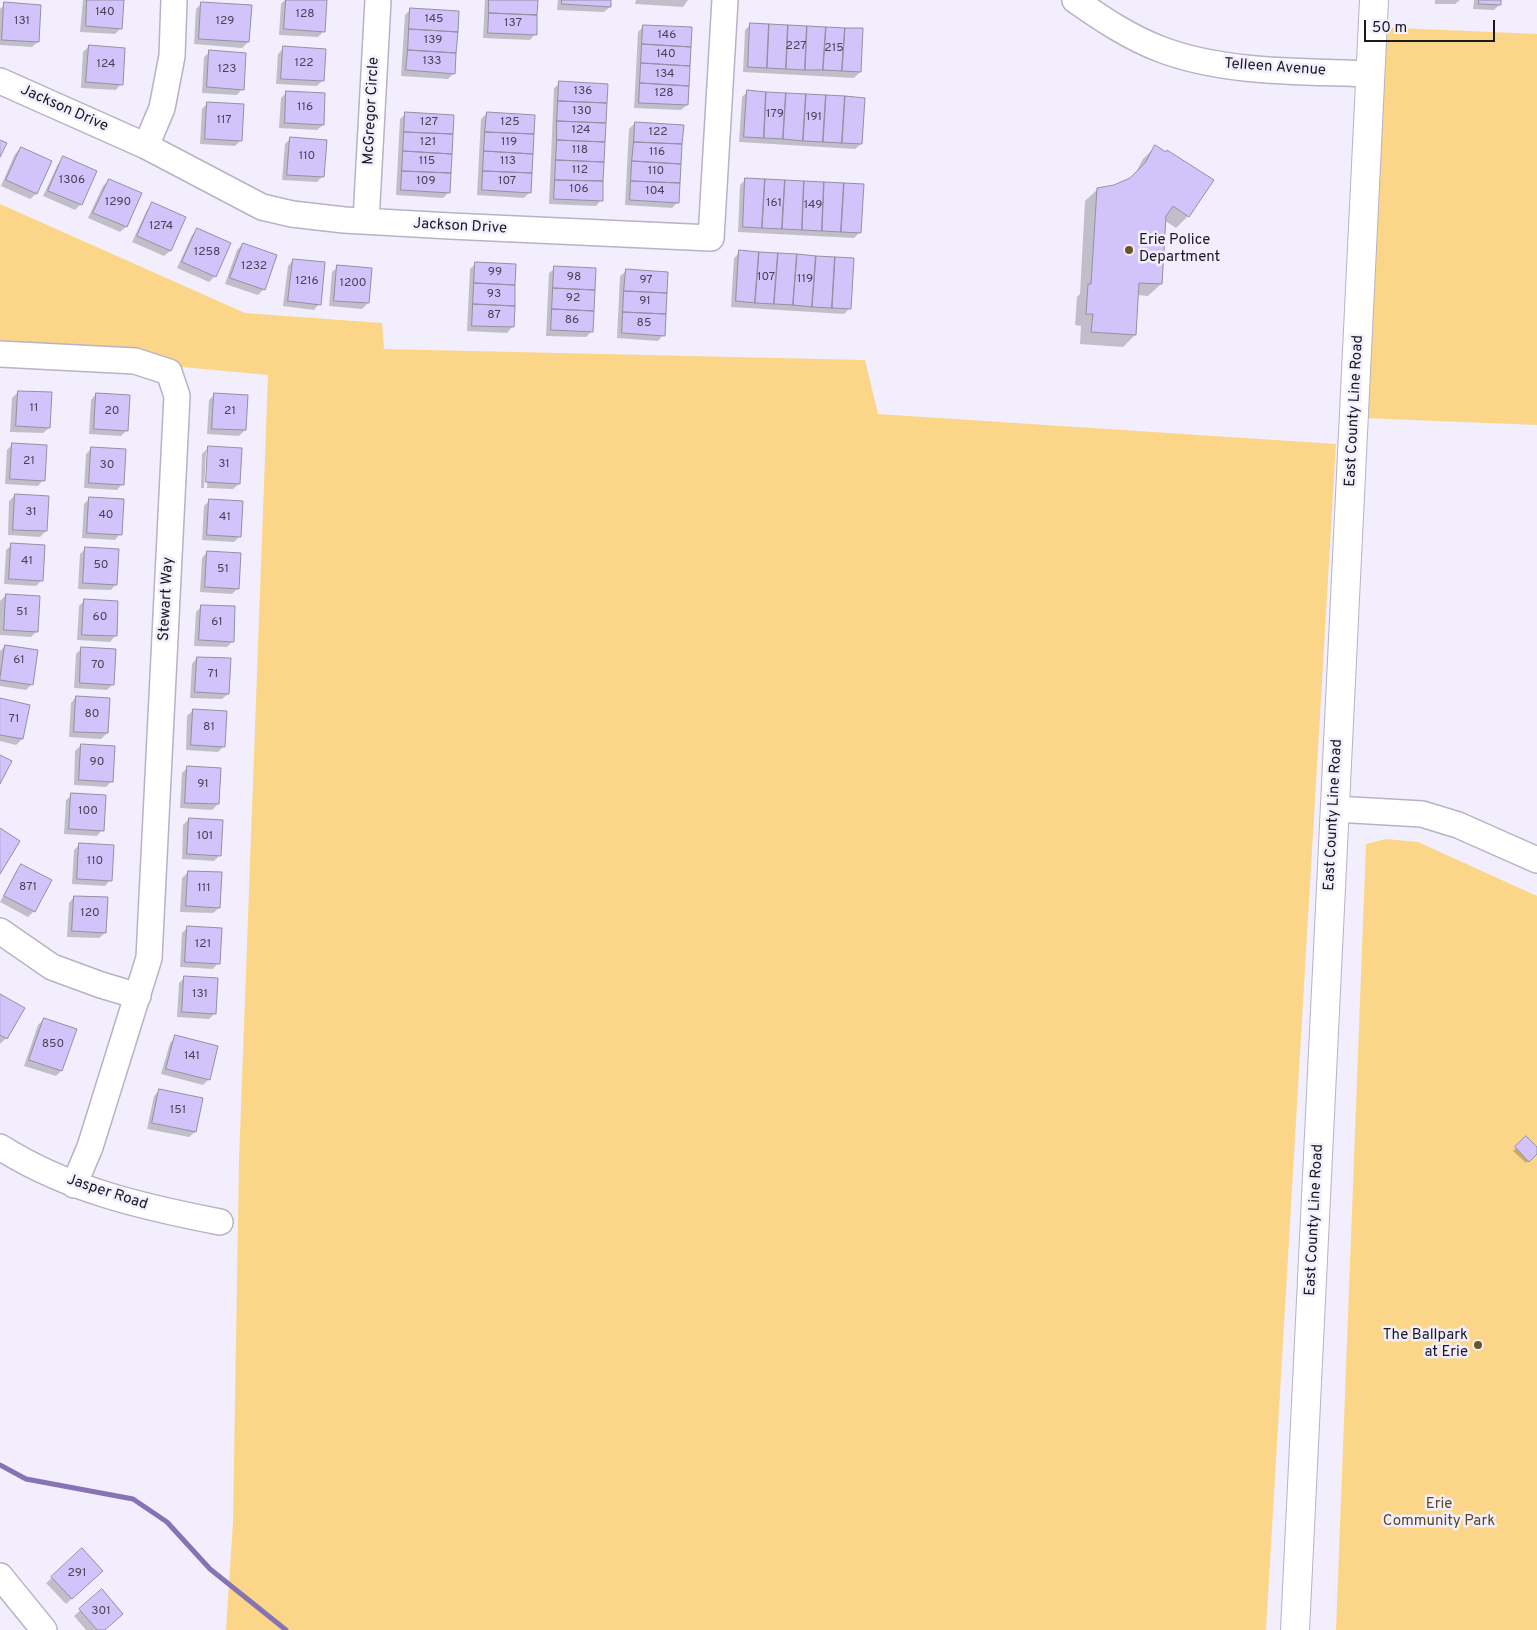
<!DOCTYPE html>
<html>
<head>
<meta charset="utf-8">
<style>
  body { margin:0 }
  #map { position:relative; width:1537px; height:1630px; overflow:hidden; background:#f2eefd; font-family:Overpass,sans-serif }
  canvas { display:block }
  .scale { position:absolute; left:1364px; top:20px; width:131px; height:22px; box-sizing:border-box; border:2px solid #1b1920; border-top:0; padding-left:6px; font-size:15px; line-height:18px; white-space:nowrap; color:#1b1920; -webkit-text-stroke:4px #f2eefd; paint-order:stroke }
</style>
</head>
<body>
<div id="map">
<canvas width="1537" height="1630"></canvas>
<div class="scale">50 m</div>
</div>
<script>
const ctx = document.querySelector('canvas').getContext('2d');
ctx.lineJoin = 'round';
function fillPath(path, color) { ctx.fillStyle = color; ctx.fill(path, 'evenodd'); }
function strokePath(path, color, width, dash) { ctx.strokeStyle = color; ctx.lineWidth = width; ctx.lineCap = dash ? 'butt' : 'round'; ctx.setLineDash(dash || []); ctx.stroke(path); }
function drawText(font, color, halo, rows, align = 'center') {
  ctx.font = font + ' Overpass,sans-serif'; ctx.lineWidth = 5; ctx.setLineDash([]); ctx.textBaseline = 'middle'; ctx.strokeStyle = halo; ctx.fillStyle = color; for (const [text, x, y, turn = 0] of rows) {
    ctx.save(); ctx.translate(x, y); ctx.rotate((+turn || 0) * Math.PI / 180); ctx.textAlign = isNaN(turn) ? turn : align; if (halo) ctx.strokeText(text, 0, 0); ctx.fillText(text, 0, 0); ctx.restore();
  }
}
fillPath(new Path2D(`
  M1376 27 1537 34V425L1364 418Z
  M0 204 245 313 382 323 384 349 865 360 878 414 1336 444 1266 1630H226L233 1522 239 1161 268 375 0 350Z
  M1386 839 1418 842 1537 896V1630H1336L1366 844Z`), '#fbd689');
fillPath(new Path2D(`
  M83 0H123L121 28 115 34 80 32Z
  M285 0H310L324 31 318 37 279 35 281 4Z
  M485 0H537L535 34 530 40 483 38Z
  M558 0H610V7L604 12 557 10Z
  M636 0H688L683 7 635 4Z
  M1435 0H1460L1455 4H1435Z
  M1474 0H1500V4L1494 10 1473 9Z
  M202 3 248 42 242 48 194 44 196 9Z
  M5 4 38 42 32 47 0 45V9Z
  M411 9 454 73 448 79 401 76 405 15Z
  M751 24 860 72 854 78 743 72 745 30Z
  M644 26 687 105 681 110 634 108 638 32Z
  M89 46 121 84 116 90 81 88 83 52Z
  M284 48 323 80 317 86 276 84 278 54Z
  M210 52 242 89 237 95 202 93 204 57Z
  M560 83 601 200 596 206 549 204 554 88Z
  M287 92 323 125 317 130 279 128 281 98Z
  M747 92 861 144 855 149 739 142 742 97Z
  M208 103 240 141 235 146 200 144 202 109Z
  M406 113 449 192 443 198 396 195 400 119Z
  M487 113 530 192 524 198 477 195 481 119Z
  M635 123 678 202 672 208 625 205 629 129Z
  M290 139 323 176 317 182 282 180 285 144Z
  M1155 147 1188 216 1176 228 1164 220 1161 284 1148 296 1137 295 1135 335 1123 347 1080 344 1081 326 1075 325 1077 297 1080 294 1085 201 1098 189 1115 186 1134 176 1143 159Z
  M21 148 51 162 36 194 30 199 1 186 15 154Z
  M64 158 95 172 81 204 75 210 43 196 58 164Z
  M746 179 860 232 854 238 738 232 740 185Z
  M109 180 140 194 126 227 120 232 88 218 103 186Z
  M153 204 184 218 170 251 164 256 132 242 147 210Z
  M198 230 215 276 209 282 177 268 192 235Z
  M243 244 264 289 258 295 225 284 237 250Z
  M740 252 849 309 844 314 731 307 734 258Z
  M293 260 319 304 314 310 283 306 288 266Z
  M476 263 512 327 507 333 467 331 470 269Z
  M338 267 368 303 362 309 329 306 332 272Z
  M555 268 591 332 586 337 546 336 549 273Z
  M626 271 663 335 658 341 617 338 620 276Z
  M18 392 49 428 43 433 10 432 12 398Z
  M96 394 127 430 121 436 89 434 91 400Z
  M215 394 245 430 239 436 207 434 209 400Z
  M13 444 43 480 38 486 5 484 7 450Z
  M92 448 122 484 117 490 84 488 86 454Z
  M208 448 239 484 233 489 207 488 209 452H206L204 488H201L202 454Z
  M15 495 46 531 40 537 8 535 9 501Z
  M90 498 120 534 115 540 82 538 84 504Z
  M210 500 240 536 234 542 202 540 204 506Z
  M12 545 42 580 36 586 4 584 6 550Z
  M86 548 116 584 111 590 78 589 80 554Z
  M207 552 238 588 232 594 200 592 202 558Z
  M6 595 37 631 31 637 0 635V601Z
  M85 600 115 636 110 642 77 640 79 606Z
  M202 606 232 642 227 647 194 646 196 612Z
  M5 646 31 685 26 690 0 686V651Z
  M82 648 113 684 107 690 74 688 76 654Z
  M197 658 228 694 222 699 190 698 192 664Z
  M76 697 107 733 101 739 69 737 71 703Z
  M0 699 29 705 22 739 16 745 0 741Z
  M193 710 224 746 218 752 186 750 187 716Z
  M81 745 112 781 106 787 74 785 75 751Z
  M187 768 218 804 212 810 180 808 182 773Z
  M72 795 102 830 97 836 64 834 66 800Z
  M189 819 220 855 214 861 182 859 183 825Z
  M80 844 110 880 105 886 72 884 74 850Z
  M22 866 34 911 28 917 0 902 16 872Z
  M188 872 219 908 213 913 180 912 182 878Z
  M74 897 105 933 99 938 67 937 69 903Z
  M188 927 218 963 213 969 180 967 182 933Z
  M185 977 215 1013 209 1019 177 1017 179 983Z
  M0 995 6 1038 0 1044Z
  M44 1019 61 1071 56 1076 24 1066 38 1025Z
  M175 1037 209 1079 203 1085 161 1074 170 1043Z
  M160 1090 195 1132 189 1137 147 1129 154 1096Z
  M1526 1138 1537 1149V1152L1526 1163 1513 1151Z
  M96 1577 66 1604 46 1583 52 1578Z
  M102 1591 104 1630H86L74 1616Z`), '#0003');
strokePath(new Path2D(`
  M0 1465 26 1479 133 1499 167 1522 210 1569 286 1630`), '#8673b4', 5);
const building = new Path2D(`
  M87 0H124L122 29 86 26Z
  M286 0H327L325 32 284 29Z
  M489 0H538L537 15 489 13Z
  M562 0H611V7L562 4Z
  M1479 0H1501V5L1479 4Z
  M4 2 41 5 39 42 2 40Z
  M201 2 252 5 249 42 199 39Z
  M410 8 459 11 458 32 409 29Z
  M489 13 537 15V35L488 33Z
  M750 23 769 24 767 68 748 67Z
  M769 24 788 25 786 69 767 68Z
  M643 25 692 27 691 47 642 44Z
  M788 25 807 26 805 70 786 69Z
  M807 26 826 27 823 70H805Z
  M826 27 845 28 842 71 823 70Z
  M845 28H863L861 72 842 71Z
  M409 29 458 32 456 53 408 50Z
  M642 44 691 47 690 66 641 63Z
  M89 45 125 48 123 85 86 82Z
  M283 46 326 49 324 81 281 79Z
  M209 50 246 53 244 90 207 87Z
  M408 50 456 53 455 74 406 70Z
  M641 63 690 66 689 86 640 83Z
  M559 81 608 84 607 103 558 101Z
  M640 83 689 86 688 105 639 103Z
  M747 90 766 92 764 138 744 137Z
  M286 91 325 93 324 125 285 123Z
  M766 92 786 93 783 139 764 138Z
  M786 93 806 94 803 141 783 139Z
  M806 94 826 95 823 142 803 141Z
  M826 95 845 96 842 143 823 142Z
  M845 96 865 98 862 144 842 143Z
  M558 101 607 103 606 123 557 121Z
  M207 102 244 104 242 141 205 139Z
  M405 112 454 115 453 134 404 132Z
  M487 112 535 115 534 134 485 132Z
  M557 121 606 123 605 142 557 140Z
  M635 122 684 125 682 144 634 142Z
  M404 132 453 134 452 154 403 151Z
  M485 132 534 134 533 154 484 151Z
  M290 137 327 140 324 177 287 175Z
  M0 140 7 143 0 157Z
  M557 140 605 142 604 162 556 160Z
  M634 142 682 144 681 164 632 161Z
  M1155 145 1166 152 1167 150 1214 180 1189 217 1173 206 1166 216 1162 284 1139 283 1136 335 1091 332 1093 314H1086L1088 284H1091L1097 188 1114 185 1130 178 1145 163Z
  M21 147 52 161 37 194 6 180Z
  M403 151 452 154 451 173 402 171Z
  M484 151 533 154 532 173 483 171Z
  M63 156 97 171 82 205 48 191Z
  M556 160 604 162 603 181 555 180Z
  M632 161 681 164 680 183 631 181Z
  M402 171 451 173 450 193 401 190Z
  M483 171 532 173 531 193 482 190Z
  M745 178 765 179 762 228 743 227Z
  M109 179 142 193 127 227 93 213Z
  M765 179 785 180 782 229 762 228Z
  M555 180 603 181V201L554 199Z
  M785 180 804 181 802 230 782 229Z
  M631 181 680 183 679 203 630 200Z
  M804 181 824 182 822 231 802 230Z
  M824 182 844 183 841 232 822 231Z
  M844 183 864 184 861 233 841 232Z
  M152 202 186 217 171 251 137 236Z
  M197 228 231 243 216 277 182 262Z
  M243 243 277 255 265 290 230 278Z
  M739 250 759 252 755 303 736 301Z
  M759 252 778 253 774 304 755 303Z
  M778 253 797 254 793 305 774 304Z
  M797 254 816 256 812 307 793 305Z
  M816 256 835 257 832 308 812 307Z
  M835 257 854 258 851 309 832 308Z
  M293 259 325 262 321 305 288 301Z
  M475 262 516 264 515 285 474 283Z
  M337 265 372 268 369 303 334 301Z
  M554 266 596 268 595 290 553 288Z
  M626 269 668 272 667 293 624 291Z
  M474 283 515 285V306L473 304Z
  M553 288 595 290 594 311 552 309Z
  M624 291 667 293 666 314 623 312Z
  M473 304 515 306 514 327 472 326Z
  M552 309 594 311 593 332 551 330Z
  M623 312 666 314 665 336 622 333Z
  M18 391 52 392 50 428 16 426Z
  M96 393 130 395 128 431 94 429Z
  M214 393 248 395 246 430 212 429Z
  M12 443 47 445 45 481 10 479Z
  M208 446 242 448 240 484 206 482Z
  M91 447 126 449 124 485 89 483Z
  M15 494 49 496 47 531 13 530Z
  M89 497 124 499 122 535 87 533Z
  M209 499 243 501 241 537 207 535Z
  M11 543 45 545 43 581 9 579Z
  M85 547 119 549 117 585 83 583Z
  M207 551 241 553 239 589 205 587Z
  M6 594 40 596 38 632 4 630Z
  M84 599 118 601 117 636 82 635Z
  M201 605 235 606 234 642 199 640Z
  M5 645 38 650 33 685 0 680Z
  M81 647 116 649 114 685 80 683Z
  M197 657 231 658 229 694 195 692Z
  M76 696 110 698 108 733 74 732Z
  M0 698 30 705 23 739 0 735Z
  M193 709 227 711 225 747 191 745Z
  M81 744 115 746 113 782 79 780Z
  M0 755 12 761 0 784Z
  M187 766 221 768 219 804 185 803Z
  M71 793 106 795 104 831 69 829Z
  M189 818 223 820 221 856 187 854Z
  M0 828 20 841 0 874Z
  M79 843 114 845 112 881 77 879Z
  M21 864 52 880 35 912 4 896Z
  M188 871 222 872 220 908 186 906Z
  M74 896 108 897 106 933 72 931Z
  M187 926 222 928 220 964 185 962Z
  M184 976 218 978 216 1014 182 1012Z
  M0 994 25 1008 7 1039 0 1035Z
  M44 1018 77 1029 62 1071 29 1060Z
  M175 1035 218 1046 210 1080 166 1069Z
  M159 1089 203 1098 196 1132 152 1123Z
  M1526 1136 1537 1147V1154L1529 1162 1515 1147Z
  M82 1548 103 1571 72 1599 51 1577Z
  M102 1589 123 1614 105 1630H97L79 1609Z`);
fillPath(building, '#d2c3fb');
strokePath(building, '#9490a1', 1);
const minor = new Path2D(`
  M1075 0C1102 19 1129 37 1160 49 1225 74 1303 71 1371 74
  M0 81 146 146 262 207 292 214 344 220 450 226 711 238 725 0
  M146 146 162 108 172 56 174 0
  M366 221 378 0
  M0 354 135 361 169 372 177 396 149 958 90 1147 74 1185
  M1335 809 1422 814 1458 825 1537 860
  M0 931 52 967 101 985 138 996
  M0 1147C68 1190 143 1207 220 1222
  M0 1576 44 1630`);
const major = new Path2D(`
  M1295 1630 1374 0`);
strokePath(minor, '#b7b3c4', 28);
strokePath(major, '#b7b3c4', 30);
strokePath(minor, '#fff', 25);
strokePath(major, '#fff', 28);
for (const [x, y, r, color] of [
  [1129,250,5,"#6b5524"],
  [1478,1345,5,"#6b5524"]
]) { const dot = new Path2D(); dot.arc(x, y, r, 0, 2 * Math.PI); ctx.fillStyle = color; ctx.fill(dot); strokePath(dot, '#f2eefd', 2); }
drawText('12px', '#494457', null, [
  ["140",105,13],
  ["128",305,15],
  ["145",434,20],
  ["131",22,22],
  ["129",225,22],
  ["137",513,24],
  ["146",667,36],
  ["139",433,41],
  ["227",796,47],
  ["215",834,49],
  ["140",666,55],
  ["133",432,62],
  ["122",304,64],
  ["124",106,65],
  ["123",227,70],
  ["134",665,75],
  ["136",583,92],
  ["128",664,94],
  ["116",305,108],
  ["130",582,112],
  ["179",775,115],
  ["191",814,118],
  ["117",224,121],
  ["127",429,123],
  ["125",510,123],
  ["124",581,131],
  ["122",658,133],
  ["121",428,143],
  ["119",509,143],
  ["118",580,151],
  ["116",657,153],
  ["110",307,157],
  ["115",427,162],
  ["113",508,162],
  ["112",580,171],
  ["110",656,172],
  ["1306",72,181],
  ["109",426,182],
  ["107",507,182],
  ["106",579,190],
  ["104",655,192],
  ["1290",118,203],
  ["161",774,204],
  ["149",813,206],
  ["1274",161,227],
  ["1258",207,253],
  ["1232",254,267],
  ["99",495,273],
  ["98",574,278],
  ["107",766,278],
  ["119",805,280],
  ["97",646,281],
  ["1216",307,282],
  ["1200",353,284],
  ["93",494,295],
  ["92",573,299],
  ["91",645,302],
  ["87",494,316],
  ["86",572,321],
  ["85",644,324],
  ["11",34,409],
  ["20",112,412],
  ["21",230,412],
  ["21",29,462],
  ["31",224,465],
  ["30",107,466],
  ["31",31,513],
  ["40",106,516],
  ["41",225,518],
  ["41",27,562],
  ["50",101,566],
  ["51",223,570],
  ["51",22,613],
  ["60",100,618],
  ["61",217,623],
  ["61",19,661],
  ["70",98,666],
  ["71",213,675],
  ["80",92,715],
  ["71",14,720],
  ["81",209,728],
  ["90",97,763],
  ["91",203,785],
  ["100",88,812],
  ["101",205,837],
  ["110",95,862],
  ["871",28,888],
  ["111",204,889],
  ["120",90,914],
  ["121",203,945],
  ["131",200,995],
  ["850",53,1045],
  ["141",192,1057],
  ["151",178,1111],
  ["291",77,1574],
  ["301",101,1612]
]);
drawText('15px', '#1b1920', '#f2eefd', [
  ["Telleen Avenue",1275,68,4],
  ["Jackson Drive",64,109,24],
  ["McGregor Circle",372,111,-87],
  ["Jackson Drive",460,227,3],
  ["East County Line Road",1355,411,-87],
  ["Stewart Way",167,599,-87],
  ["East County Line Road",1334,815,-87],
  ["Jasper Road",107,1193,18],
  ["East County Line Road",1315,1220,-87]
]);
drawText('15px', '#1b1920', '#f2eefd', [
  ["Erie Police",1139,241],
  ["Department",1139,258],
  ["The Ballpark",1468,1336,"right"],
  ["at Erie",1468,1353,"right"]
], 'left');
drawText('15px', '#5b481e', '#f2eefd', [
  ["Erie",1439,1505],
  ["Community Park",1439,1522]
]);
</script>
</body>
</html>
